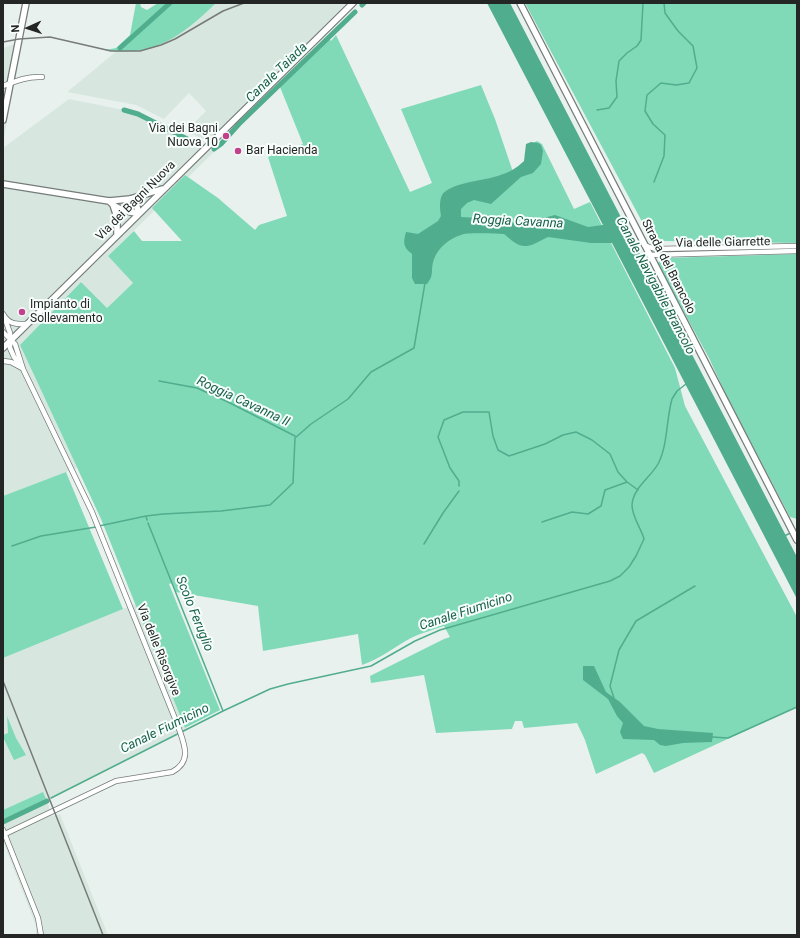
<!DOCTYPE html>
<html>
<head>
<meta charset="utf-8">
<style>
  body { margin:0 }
  #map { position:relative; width:800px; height:938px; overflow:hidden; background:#e9f1ee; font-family:Roboto,sans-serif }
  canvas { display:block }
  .frame { position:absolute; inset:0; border:4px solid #242625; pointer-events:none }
  .north { position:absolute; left:8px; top:8px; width:40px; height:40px; -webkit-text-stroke:3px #f7fefb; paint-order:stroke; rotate:267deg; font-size:11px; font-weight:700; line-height:16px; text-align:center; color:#242625 }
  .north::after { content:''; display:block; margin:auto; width:14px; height:18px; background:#242625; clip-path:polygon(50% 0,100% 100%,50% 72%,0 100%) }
</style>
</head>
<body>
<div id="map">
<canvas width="800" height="938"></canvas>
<div class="frame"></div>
<div class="north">N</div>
</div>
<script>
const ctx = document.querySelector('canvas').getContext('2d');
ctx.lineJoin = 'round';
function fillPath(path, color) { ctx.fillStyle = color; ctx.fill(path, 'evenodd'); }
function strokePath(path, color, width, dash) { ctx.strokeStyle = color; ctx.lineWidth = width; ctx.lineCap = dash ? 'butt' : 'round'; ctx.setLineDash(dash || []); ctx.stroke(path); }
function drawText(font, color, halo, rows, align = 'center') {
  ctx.font = font + ' Roboto,sans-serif'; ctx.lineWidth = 4; ctx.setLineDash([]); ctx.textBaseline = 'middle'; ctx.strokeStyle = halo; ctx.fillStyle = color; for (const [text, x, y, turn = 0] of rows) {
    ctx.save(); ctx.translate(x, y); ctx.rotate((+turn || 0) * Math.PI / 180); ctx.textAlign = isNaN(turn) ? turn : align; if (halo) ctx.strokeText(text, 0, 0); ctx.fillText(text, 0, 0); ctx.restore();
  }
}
fillPath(new Path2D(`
  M175 3H347L208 141 186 131 206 111 189 93 164 119 136 105 67 92Z
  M23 41 3 142V48Z
  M69 99 124 110 138 114 214 152 108 256 133 283 107 308 81 282 20 345 77 468 3 496V148Z
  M135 604 186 730 47 801 52 816 60 814 108 935H36V926L3 841V658Z`), '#d7e7e0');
fillPath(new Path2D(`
  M136 3H140L141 7 147 10 158 3H216C183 35 154 58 105 50L116 48 130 35Z
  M525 3H797V243L663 241 647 231Z
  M336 35 410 192 432 183 401 109 481 85 495 119 513 172 523 168 533 143 537 141 542 144 574 209 590 202 675 368 685 406 797 617V707L654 773 645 755 642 753 596 774 585 740 577 723 524 728 522 721H515L512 729 436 733 424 675 371 683 370 676 444 639 450 637 444 626C433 630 421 633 411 638 394 647 380 659 362 665L358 634 263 651 258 606 176 592 172 583 169 584 220 710 185 728 101 519 20 345 81 282 107 308 133 283 108 256 134 231 142 241H182L152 208 185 175 218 198 255 230 259 225 287 216 268 157 303 144 280 87 329 38 331 41Z
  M797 254V519L790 517 726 395 709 358 657 263 665 258Z
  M66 472 123 609 3 658V496Z
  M7 716 16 738 26 755 14 760 3 737V735L8 733Z
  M43 792 46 799 5 819 3 816V810Z`), '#80dab8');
fillPath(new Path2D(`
  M487 3H510L797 557V599L612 243H591L548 237C543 239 539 242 534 244 520 250 514 242 504 234 495 234 468 232 461 235 450 238 438 248 434 259 430 270 435 274 427 284H415L412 278V254C403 247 403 243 406 232L418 234 438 221 441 216C440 210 439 201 442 195 450 183 481 181 494 177 506 174 516 169 524 161L526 144 531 142 538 143 541 145 543 151 541 164 533 173 521 177 491 204 474 200 467 203 461 209V217L498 219 520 224 555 215 588 227 603 225Z
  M583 666H594L606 692 620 702 644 726 658 729 713 733 712 742 683 743 666 746 660 745 654 740 623 739 620 732 623 723 617 716 608 699 583 680Z`), '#50ad8d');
strokePath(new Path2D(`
  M597 110 609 108 617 97 616 81 619 61 627 53 637 46 641 40 643 3
  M654 182 664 156 665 135 653 124 645 111 647 95 661 83 676 85 689 83 697 68 693 46 678 31 665 13 664 3
  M159 381 197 388 228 402 295 436
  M459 486V481L450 468 438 437 444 420 463 412H489L493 436 498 450 509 456 545 444 563 435 576 432 592 440 610 454 618 472 627 482 638 490
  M147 520 146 516 163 514 221 511 270 505 293 483 295 438 311 424 348 399 371 372 414 348 425 283
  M542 522 572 512 588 514 601 506 605 490 627 482
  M148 523 223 711
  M99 526 146 516
  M784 536 797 530
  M424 544 443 513 459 491
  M12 546 41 536 96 527
  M614 698 610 686 619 650 636 621 695 586
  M712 737 728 738 797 707
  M51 798 223 711 270 689 288 684 371 666 415 641 440 630 610 581 620 576 629 567 636 556 644 539C641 528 632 517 632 505 633 488 650 478 658 464 668 445 666 420 672 399L677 391 686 384`), '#50ad8d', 1.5);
strokePath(new Path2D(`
  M362 5 364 3
  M120 48 170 3
  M124 110 138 114 197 144
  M214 149 221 144 239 124 355 12
  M3 822 47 801`), '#50ad8d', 5);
const minor = new Path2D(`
  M3 86C16 81 28 76 42 77
  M644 245 655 249 797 246
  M649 255 797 251
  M3 314C9 325 17 324 27 324
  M5 319 10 333V348L14 357 21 366
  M3 332 15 344 23 369 92 512 178 726C184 744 193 761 172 772L116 781 5 834
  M3 361 11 362 22 368
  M3 830 38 918 41 935`);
const tertiary = new Path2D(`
  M520 3 797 540
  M3 120 26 3
  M3 184 109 201 130 199 162 189
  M130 199 136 204 139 213
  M109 201C115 208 129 213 139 213
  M113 205 117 217V234
  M3 348 353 3`);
strokePath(minor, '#757c79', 6);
strokePath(tertiary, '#757c79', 8);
strokePath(minor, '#fff', 4.5);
strokePath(tertiary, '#fff', 5.5);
strokePath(new Path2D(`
  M3 42 19 39 50 37 111 51H140L161 45 175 39 223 11 244 3
  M3 681 103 935`), '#777b79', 1.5);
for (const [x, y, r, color] of [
  [226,136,4,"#c1418c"],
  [238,151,4,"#c1418c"],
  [22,312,4,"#c1418c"]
]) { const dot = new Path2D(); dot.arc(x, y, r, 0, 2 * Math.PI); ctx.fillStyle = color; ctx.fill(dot); strokePath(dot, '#f7fefb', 1.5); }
drawText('12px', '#242625', '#f7fefb', [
  ["Via dei Bagni",218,129,"right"],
  ["Nuova 10",218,143,"right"],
  ["Bar Hacienda",246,151],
  ["Impianto di",30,305],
  ["Sollevamento",30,319]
], 'left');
drawText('12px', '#242625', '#f7fefb', [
  ["Via dei Bagni Nuova",136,201,-45],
  ["Via delle Giarrette",723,243,-1],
  ["Strada del Brancolo",668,267,63],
  ["Via delle Risorgive",158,650,68]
]);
drawText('italic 13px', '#19614b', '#f7fefb', [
  ["Canale Taiada",277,73,-44],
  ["Roggia Cavanna",518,222,3],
  ["Canale Navigabile Brancolo",655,286,62],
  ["Roggia Cavanna II",243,402,25],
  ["Canale Fiumicino",466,612,-18],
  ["Scolo Feruglio",194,614,68],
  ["Canale Fiumicino",165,729,-26]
]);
</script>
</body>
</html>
